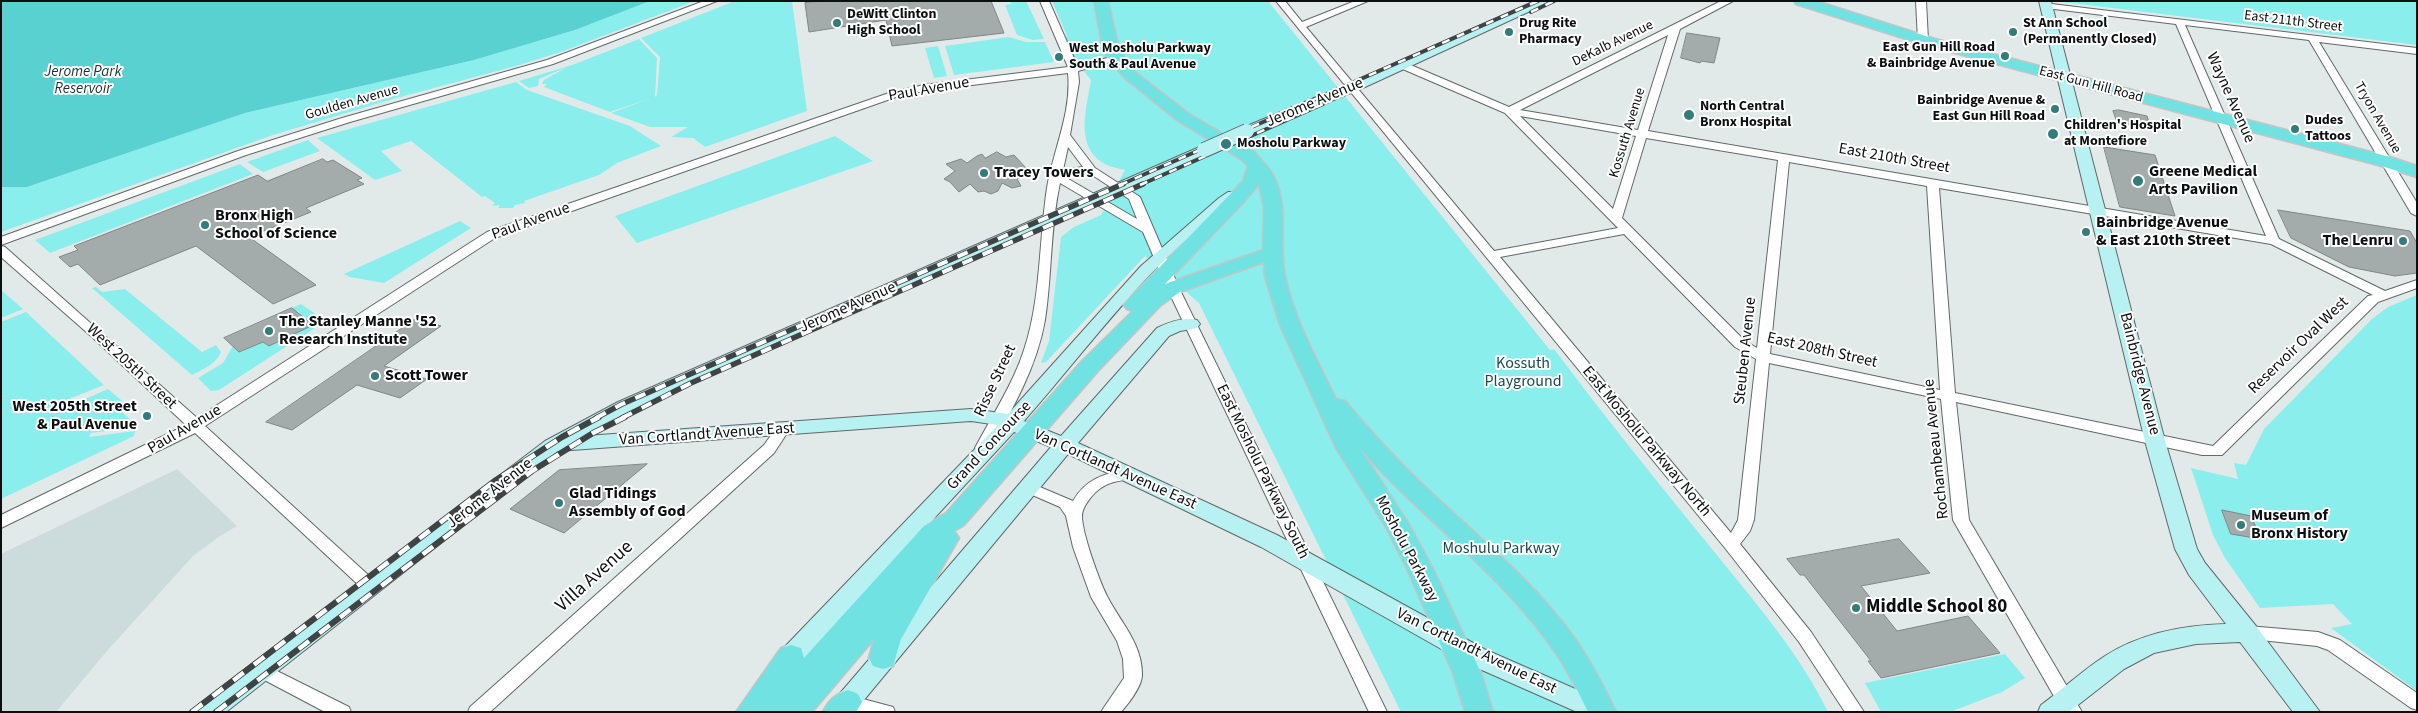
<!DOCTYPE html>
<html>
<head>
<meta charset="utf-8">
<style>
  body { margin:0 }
  #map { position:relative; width:2418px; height:713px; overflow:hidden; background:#e2eae9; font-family:"Source Sans 3",sans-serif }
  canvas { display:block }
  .frame { position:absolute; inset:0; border:2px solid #0c0f0f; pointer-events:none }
</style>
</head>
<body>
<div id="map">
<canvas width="2418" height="713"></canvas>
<div class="frame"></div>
</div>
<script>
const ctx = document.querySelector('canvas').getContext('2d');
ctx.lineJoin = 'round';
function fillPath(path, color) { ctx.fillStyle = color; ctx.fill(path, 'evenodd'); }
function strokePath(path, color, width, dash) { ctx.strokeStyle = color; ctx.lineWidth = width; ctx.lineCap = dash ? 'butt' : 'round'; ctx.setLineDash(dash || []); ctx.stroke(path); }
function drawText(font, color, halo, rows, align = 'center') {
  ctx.font = font + ' "Source Sans 3",sans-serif'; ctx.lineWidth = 4; ctx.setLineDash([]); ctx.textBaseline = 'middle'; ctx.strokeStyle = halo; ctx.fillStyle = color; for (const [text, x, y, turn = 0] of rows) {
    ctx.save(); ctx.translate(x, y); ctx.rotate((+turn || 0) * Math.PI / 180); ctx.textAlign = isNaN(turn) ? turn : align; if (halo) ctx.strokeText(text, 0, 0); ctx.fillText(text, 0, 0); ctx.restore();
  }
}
fillPath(new Path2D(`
  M177 469 237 526 220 536 193 556 107 651 56 712H1V554Z`), '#ccdbdb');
fillPath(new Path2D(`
  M650 1H695L561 52 516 66 393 99 273 135 1 232V187H27L245 113 474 60 575 30Z
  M735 1H792L807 111 705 147 693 138 671 137 688 127H650L611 113 648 99 610 112 544 87 547 84H542L544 80 567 67 539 79 538 86 529 88 519 81 572 65 639 39 657 58 655 97 657 95 660 57 641 38Z
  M1010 1H1026L1044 39 1033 40 1017 35 1005 5 1011 4Z
  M1052 1H1268L1550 350 1554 349C1605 417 1658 483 1712 549 1753 600 1799 652 1828 712H1401L1199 303 1145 256 1046 362 1041 363 1049 341 1061 237 1074 227 1101 215 1125 170C1118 168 1109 167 1103 163 1074 145 1087 107 1091 80L1075 60 1065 39 1067 36Z
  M2063 1H2417V45L2063 2Z
  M1009 37 1026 42H1045L1054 62 954 75 945 46Z
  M938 46 947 76 934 78 925 48Z
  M516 82 527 90 630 126 661 146 617 163 599 175 524 201 525 203 515 205 513 208H498L500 205 492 206 495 203 485 196 482 197 411 141 381 151 402 171 375 180 317 138Z
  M835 136 873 161 637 243 615 216Z
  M308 140 320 151 263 172 247 162Z
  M240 164 253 174 50 253 35 240Z
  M460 221 471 228 384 283 350 277 344 274Z
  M96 287 102 292 125 289 202 352 216 345 221 352C216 364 204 369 192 375L92 288Z
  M1 290 23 309 1 318Z
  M2417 295V691L2331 628 2352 624 2333 604 2260 608 2225 558 2213 535 2191 468 2238 479 2234 463 2246 465 2264 429 2372 319 2388 307Z
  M301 304 326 321 219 390 211 391 198 378 223 363 233 346 239 352 263 342 269 346 312 325 297 311 276 321 270 317Z
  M26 312 104 385 69 399 74 404 108 389 127 405 119 409 138 427 91 433 89 437 135 431 134 436 1 499V322Z
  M2005 654 2025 678 2002 692 1950 712H1881L1865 683Z`), '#8aeeed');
fillPath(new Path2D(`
  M1 1H650L575 30 474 60 245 113 27 187H1Z`), '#59d1d1');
const building = new Path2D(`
  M825 1H991L1004 33 892 46 886 20 809 32 805 3Z
  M1687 33 1720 38 1714 63 1701 61 1700 63 1681 58Z
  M2119 110 2147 116 2151 128 2117 122 2113 111Z
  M2104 147 2155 155 2175 216 2120 207Z
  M997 152 1006 157 1014 155 1026 168 1023 176 1017 179 1021 186 1012 188 1002 183 998 191 991 194 984 191 978 192 970 184 959 192 950 182 944 179 955 171 946 164 961 159 967 163 977 156 982 154 985 158Z
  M323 159 327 162 333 160 362 178 357 180 364 184 306 208 311 212 249 237 316 285 273 304 196 246 100 285 78 264 70 267 59 257 78 250 74 246 258 175 267 181Z
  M2278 210 2410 231 2417 243V273L2395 276 2349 267 2291 238Z
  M292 308 313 325 269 346 263 342 239 352 224 338Z
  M417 318 441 326 384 366 427 379 400 398 357 385 292 430 266 422Z
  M647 464 564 533 510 509 559 470Z
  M2222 510 2251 516 2261 539 2231 534Z
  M1899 539 1930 573 1861 586 1897 631 1968 616 2000 653 1881 678 1868 661H1871L1804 575H1800L1787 559Z`);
fillPath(building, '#a4abab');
strokePath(building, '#808686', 1);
const street = new Path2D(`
  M704 1H717L553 64 350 122 246 155 1 245V237L238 151 342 118 547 60Z
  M1040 1H1049L1077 65 1116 56 1121 59 1078 71 1079 82 1070 135 1095 168 1140 197 1179 288 1387 712H1369L1167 288 1143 232 1060 183C1050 228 1052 275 1045 320 1037 366 1012 412 987 452H977L975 448C992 416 1013 384 1024 350 1041 300 1039 240 1047 188 1053 151 1072 112 1068 73L924 91 896 97 495 238 205 426 377 583 379 587 377 591 371 593 365 591 195 433 1 528V515L186 425 92 337 1 257V246L5 247 197 418 487 232 889 93 924 85 1068 67ZM1068 147 1083 167 1063 170ZM1077 173H1089L1129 199 1137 219 1065 177Z
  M1276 1H1285L1302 22 1355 1H1368L1306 27 1494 251 1618 228 1505 113 1398 67V63H1406L1509 107 1721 1H1733L1680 29 1648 131 2266 236 2176 24 2046 8 2041 5 2043 3 2417 48V54L2319 42 2417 203V216L2411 213 2309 40 2185 25 2279 239 2385 291 2417 280V288L2378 302 2222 455H2202L1956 402 1969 520 2082 712H2063L1953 520 1941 399 1769 363 1754 520 1750 531 1740 544 1811 632 1864 712H1845L1799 642 1725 548ZM1668 35 1638 130 1520 110ZM1520 116 1636 136 1613 209ZM1646 138 1778 160 1757 348 1745 341 1622 218ZM1789 162 1927 186 1940 390 1770 354ZM1939 188 2271 244 2373 295 2368 296 2213 446 1955 393ZM1624 234 1735 347 1756 359 1738 520 1731 533 1500 257Z
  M1916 1H1926L1928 40 1923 43 1918 40Z
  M782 425 789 430 774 453 490 712H468L470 707 764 445 777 427Z
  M1128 469 1133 470 1136 474 1133 478C1122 481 1110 481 1101 488 1093 493 1082 507 1082 516 1082 533 1099 580 1107 596 1120 622 1143 644 1142 676 1141 687 1129 703 1121 712H1101L1124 678 1123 659 1117 641 1091 597 1073 547 1066 516 1060 507 1023 491 1020 487 1023 483 1028 482 1073 501C1086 479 1103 474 1128 469Z
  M2248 626 2318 632 2340 640 2417 693V710L2411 708 2328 650 2317 646 2242 638 2239 633 2242 628Z
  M261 663 349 707 351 712H325L255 675 252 670 255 665Z
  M848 695 893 707 895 712H857L842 707 839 702 842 697Z`);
const secondary = new Path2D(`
  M1535 1H1552L1365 87 1252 134 1247 135 1240 131 1242 128 1355 81Z
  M2039 1H2051L2165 441 2197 549 2205 563 2256 626 2320 712H2293L2240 642 2196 644 2154 653 2124 669 2069 712H2038L2041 705C2063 689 2083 670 2105 656 2141 633 2184 625 2226 624L2189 575 2175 549 2145 441Z
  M1204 145 1209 147 1212 150 1209 153 632 410 585 436 971 409 1008 414 1141 266 1219 198 1228 192H1240L1242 195 1240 198C1153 255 1092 344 1024 421L1061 436 1157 328C1169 322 1183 317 1197 320L1200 324 1197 328 1180 331 1169 336 1078 443 1277 535 1484 649 1612 705 1615 712H1577L1466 663 1261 547 1068 454 854 712H827L830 705 1051 447 1014 432 792 672 783 675 774 672 771 665 774 658 998 425 971 421 558 451 226 712H195L198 705 545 441 618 402Z`);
const primary = new Path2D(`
  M1094 1H1108L1119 49 1135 72 1189 114 1254 152C1261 160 1267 165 1273 175 1290 206 1278 243 1285 276 1294 319 1317 360 1336 399L1345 401C1373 434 1402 466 1434 495 1482 540 1534 582 1573 636 1590 659 1603 685 1616 712H1588C1578 691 1568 671 1555 652 1502 573 1420 518 1359 447L1407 521 1433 569 1481 673 1493 712H1465L1453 673 1407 569 1387 529 1336 448 1280 325 1265 277 1264 262 1180 292 1161 305 1098 371 964 525 954 531 959 538 901 639 893 666 883 669 873 666 869 658 874 639 812 712H736L781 648 791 645 801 648 804 658 924 526 946 513 1082 361 1133 311 1127 309 1124 305 1127 301 1243 181 1248 166 1242 160 1177 120 1125 78 1111 62 1103 49ZM1259 184 1264 208 1263 250 1165 284 1242 204Z
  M1794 1H1816L1935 39 2390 157 2417 166V177L2378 165 1925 45 1796 4Z
  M848 690 858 694 862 702 856 712H823C829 700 836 694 848 690Z`);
strokePath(street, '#626868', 2);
strokePath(secondary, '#626868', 2);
strokePath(primary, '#c5c5c5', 3);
fillPath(street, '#fff');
fillPath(secondary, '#b8f1f1');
fillPath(primary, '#70e2e2');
const railFar2 = new Path2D(`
  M1531 12 1554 1
  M1120 185 1538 1
  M1140 185 1323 104`);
const railFar1 = new Path2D(`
  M596 418 622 404 1123 184
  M622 418 691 383 1143 184`);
const rail = new Path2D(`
  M192 712 496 480 562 437 599 417
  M216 712 532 471 593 433 625 417`);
strokePath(railFar2, '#3f4343', 4);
strokePath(railFar1, '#3f4343', 5.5);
strokePath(rail, '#3f4343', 6);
strokePath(railFar2, '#fff', 2.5, [8]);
strokePath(railFar1, '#fff', 4, [11]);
strokePath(rail, '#fff', 4.5, [13]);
const secondaryBridge = new Path2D(`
  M1204 150 1247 131`);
strokePath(secondaryBridge, '#626868', 16, []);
strokePath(secondaryBridge, '#b8f1f1', 14);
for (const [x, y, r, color] of [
  [837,23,5,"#337c7c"],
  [1509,32,5,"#337c7c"],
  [2013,32,5,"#337c7c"],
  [2005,56,5,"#337c7c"],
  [1059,57,5,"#337c7c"],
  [2055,109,5,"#337c7c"],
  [1689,115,6,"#337c7c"],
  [2295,129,5,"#337c7c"],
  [2053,134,6,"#337c7c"],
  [1226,144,6,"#337c7c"],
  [984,173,5,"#337c7c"],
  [2138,181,6,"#337c7c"],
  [205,225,5,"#337c7c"],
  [2086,232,5,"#337c7c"],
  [2403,241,5,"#337c7c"],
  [269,331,5,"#337c7c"],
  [375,376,5,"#337c7c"],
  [147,416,5,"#337c7c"],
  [559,503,5,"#337c7c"],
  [2241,525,5,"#337c7c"],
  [1856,608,5,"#337c7c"]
]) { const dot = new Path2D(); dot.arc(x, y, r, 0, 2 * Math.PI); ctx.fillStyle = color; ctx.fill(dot); strokePath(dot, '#fff', 2); }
drawText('bold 14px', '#0c0f0f', '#fff', [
  ["DeWitt Clinton",847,15],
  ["High School",847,31],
  ["Drug Rite",1519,24],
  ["Pharmacy",1519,40],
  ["St Ann School",2023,24],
  ["(Permanently Closed)",2023,40],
  ["East Gun Hill Road",1995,48,"right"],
  ["& Bainbridge Avenue",1995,64,"right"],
  ["West Mosholu Parkway",1069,49],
  ["South & Paul Avenue",1069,65],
  ["Bainbridge Avenue &",2045,101,"right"],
  ["East Gun Hill Road",2045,117,"right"],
  ["North Central",1700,107],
  ["Bronx Hospital",1700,123],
  ["Dudes",2305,121],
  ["Tattoos",2305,137],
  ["Children's Hospital",2064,126],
  ["at Montefiore",2064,142],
  ["Mosholu Parkway",1237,144]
], 'left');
drawText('14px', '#0c0f0f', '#fff', [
  ["East 211th Street",2293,22,7],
  ["DeKalb Avenue",1613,44,-26],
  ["East Gun Hill Road",2091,85,15],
  ["Goulden Avenue",352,103,-16],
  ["Tryon Avenue",2377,118,60],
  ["Kossuth Avenue",1628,133,-73]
]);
drawText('italic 15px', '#1c3232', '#fff', [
  ["Jerome Park",83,73],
  ["Reservoir",83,90]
]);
drawText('16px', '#0c0f0f', '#fff', [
  ["Paul Avenue",929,90,-10],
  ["Wayne Avenue",2230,98,66],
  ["Jerome Avenue",1315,103,-23],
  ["East 210th Street",1894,159,10],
  ["Paul Avenue",531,222,-20],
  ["Jerome Avenue",848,308,-24],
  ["Reservoir Oval West",2299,346,-44],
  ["Steuben Avenue",1746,351,-84],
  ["East 208th Street",1822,351,13],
  ["West 205th Street",131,367,43],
  ["Bainbridge Avenue",2139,374,76],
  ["Risse Street",996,381,-65],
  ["Paul Avenue",185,430,-30],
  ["Van Cortlandt Avenue East",707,435,-4],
  ["East Mosholu Parkway North",1646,442,50],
  ["Grand Concourse",990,446,-47],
  ["Rochambeau Avenue",1937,449,-96],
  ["Van Cortlandt Avenue East",1115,470,24],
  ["East Mosholu Parkway South",1262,472,64],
  ["Jerome Avenue",490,494,-38],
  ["Mosholu Parkway",1406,549,62],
  ["Van Cortlandt Avenue East",1476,652,26]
]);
drawText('bold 16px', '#0c0f0f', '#fff', [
  ["Greene Medical",2149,172],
  ["Arts Pavilion",2149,190],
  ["Tracey Towers",994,173],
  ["Bronx High",215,216],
  ["School of Science",215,234],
  ["Bainbridge Avenue",2096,223],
  ["& East 210th Street",2096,241],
  ["The Lenru",2393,241,"right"],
  ["The Stanley Manne '52",279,322],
  ["Research Institute",279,340],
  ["Scott Tower",385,376],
  ["West 205th Street",137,407,"right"],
  ["& Paul Avenue",137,425,"right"],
  ["Glad Tidings",569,494],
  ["Assembly of God",569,512],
  ["Museum of",2251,516],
  ["Bronx History",2251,534]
], 'left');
drawText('16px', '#174c4c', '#fff', [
  ["Kossuth",1523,364],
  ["Playground",1523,382],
  ["Moshulu Parkway",1501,549]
]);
drawText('19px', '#0c0f0f', '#fff', [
  ["Villa Avenue",595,577,-42]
]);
drawText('bold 19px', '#0c0f0f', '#fff', [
  ["Middle School 80",1866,608]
], 'left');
</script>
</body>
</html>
